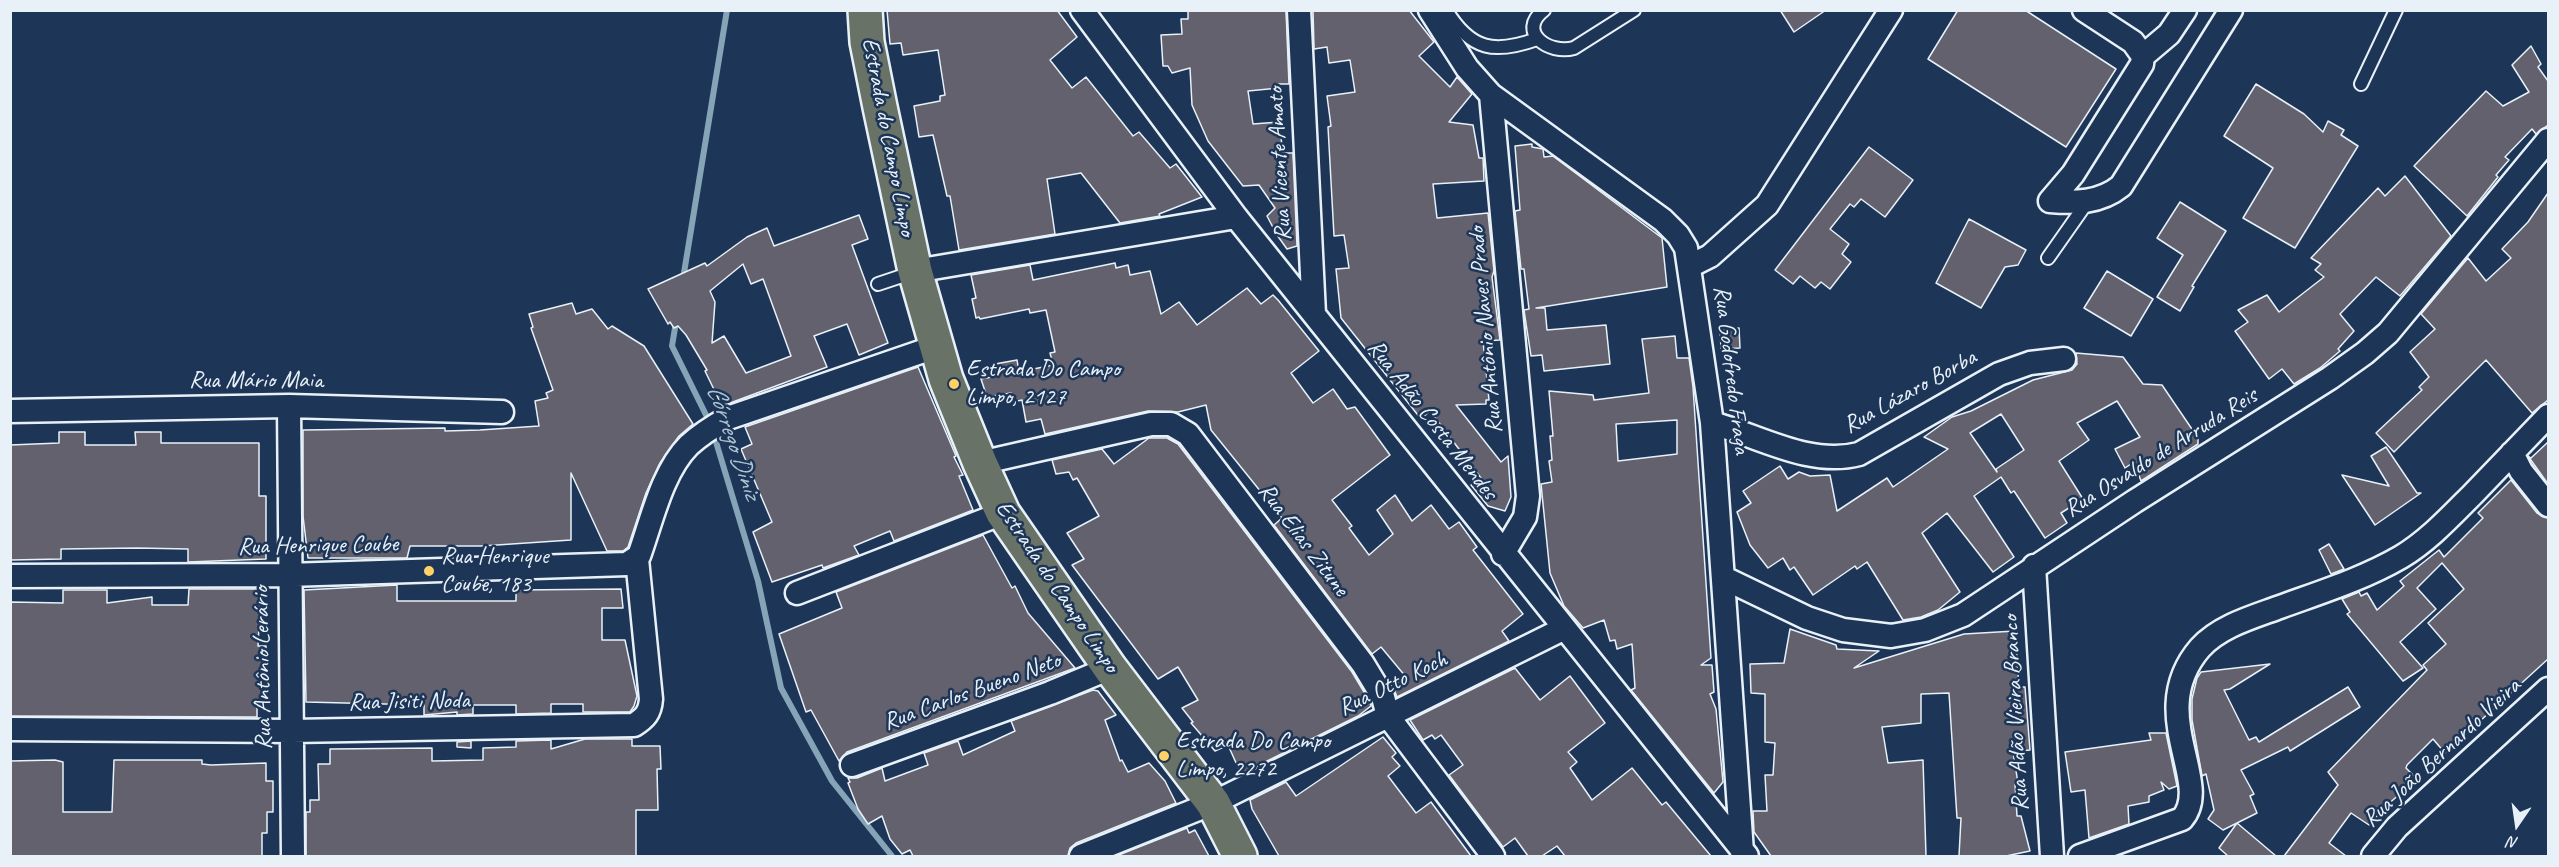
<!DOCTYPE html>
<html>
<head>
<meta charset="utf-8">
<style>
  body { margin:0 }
  #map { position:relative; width:2559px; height:867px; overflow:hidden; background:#1d3557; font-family:Caveat,sans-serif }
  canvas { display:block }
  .frame { position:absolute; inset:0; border:12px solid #e8f1f8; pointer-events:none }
  .north { position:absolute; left:2487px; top:795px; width:60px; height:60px; -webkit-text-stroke:4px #1d3557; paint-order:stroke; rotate:193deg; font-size:16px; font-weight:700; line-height:24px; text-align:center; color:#e8f1f8 }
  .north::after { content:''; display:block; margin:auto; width:21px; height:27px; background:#e8f1f8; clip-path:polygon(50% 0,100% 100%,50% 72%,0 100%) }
</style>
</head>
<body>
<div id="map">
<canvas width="2559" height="867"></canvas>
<div class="frame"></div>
<div class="north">N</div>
</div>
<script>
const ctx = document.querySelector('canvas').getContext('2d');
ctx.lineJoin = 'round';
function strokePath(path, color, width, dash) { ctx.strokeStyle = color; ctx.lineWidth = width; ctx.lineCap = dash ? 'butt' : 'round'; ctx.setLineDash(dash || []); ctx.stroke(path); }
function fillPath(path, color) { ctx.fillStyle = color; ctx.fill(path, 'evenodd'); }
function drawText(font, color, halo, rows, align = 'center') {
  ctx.font = font + ' Caveat,sans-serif'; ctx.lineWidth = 5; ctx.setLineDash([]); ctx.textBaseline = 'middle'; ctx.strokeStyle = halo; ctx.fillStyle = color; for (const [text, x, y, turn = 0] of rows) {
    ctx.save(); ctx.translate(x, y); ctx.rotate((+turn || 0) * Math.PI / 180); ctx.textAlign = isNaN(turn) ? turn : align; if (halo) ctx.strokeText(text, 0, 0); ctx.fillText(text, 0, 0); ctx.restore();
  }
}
strokePath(new Path2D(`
  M683 279 727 10
  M676 322 672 346 710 423
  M713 432 758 581 781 688 832 781 892 856`), '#86a4b7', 6);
const building = new Path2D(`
  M887 10H1057L1077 37 1050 60 1072 88 1086 77 1133 136 1139 132 1170 168 1176 164 1202 197 1159 214 1160 216 1120 223 1081 173 1047 179 1055 234 959 250 950 196H947L933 135 919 137 914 106 940 101V96L945 95 938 50 903 55 901 43 890 44Z
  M1191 10H1286L1289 84H1279V88L1248 91 1253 124 1279 122 1283 153H1293L1297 246 1287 249 1277 235 1267 216 1275 208 1259 185 1243 186 1208 141 1192 105 1190 68 1172 73 1168 66H1163L1161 35 1182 34 1181 19H1188V11Z
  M1313 10H1409L1434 42 1419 56 1450 87 1457 77 1472 94 1449 122 1473 125 1479 158H1483L1484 181 1433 184 1437 218 1488 213 1494 271 1492 277 1500 340 1483 341 1489 400H1486V404L1456 405 1501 462 1508 456 1511 497 1505 511 1488 506 1471 485 1481 478 1430 411 1421 419 1341 318 1336 269 1349 268 1344 235 1334 236 1328 127 1331 126 1327 96 1355 92 1350 60 1329 63 1327 47 1314 49Z
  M1780 10H1826L1794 32Z
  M1958 10H2025L2116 69 2066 147 1928 59Z
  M2531 46 2541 64 2538 67 2548 81V125L2536 134 2532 129 2505 157 2509 160 2496 175 2498 177 2467 216 2414 166 2486 91 2503 106 2529 92 2512 65Z
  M2256 84 2304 114 2323 132 2328 121 2344 130 2341 135 2358 146 2295 248 2243 218 2273 168 2224 136Z
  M1532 144V147L1543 149 1544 157 1553 156 1662 238 1667 287 1536 308H1545L1547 330 1606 325 1610 364 1544 371 1542 355 1531 356 1524 310 1529 309 1524 269H1521L1515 211 1520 210 1515 146Z
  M1869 147 1913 180 1885 217 1861 199 1854 207 1850 204 1830 229 1849 244 1842 254 1851 262 1830 289 1821 282 1815 288 1800 276 1793 284 1775 270Z
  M2405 176 2451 236 2400 296 2376 277 2340 314 2354 331 2338 349 2340 351 2320 368 2294 384 2282 369 2269 379 2235 331 2248 322 2238 310 2267 295 2279 312 2324 277 2315 270 2321 264 2311 258 2378 188 2385 196Z
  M2548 193V400L2532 413 2486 360 2394 452 2376 433 2422 390 2419 387 2429 377 2410 352 2435 329 2421 314 2468 258 2486 281 2511 258 2502 249 2528 222Z
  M2180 202 2226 231 2192 286 2194 287 2180 311 2157 297 2183 255 2157 238Z
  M859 215 868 239 852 245 888 343 859 355 847 324 814 336 827 367 722 406 705 371 707 370 686 335 678 326 674 328 670 322 668 324 648 289 705 263 707 266 747 237 767 228 774 246ZM743 264 751 284 763 279 791 356 746 373 724 336 712 343 715 302 710 291Z
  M1969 219 2026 250 2018 265 2005 267 1981 308 1936 283Z
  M1115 263 1116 268 1128 265 1130 275 1150 271 1161 314 1179 302 1197 325 1247 288 1261 304 1273 295 1278 300 1319 351 1291 373 1313 403 1333 389 1347 409 1355 407 1390 455 1332 500 1352 526 1349 528 1369 555 1393 534 1377 510 1395 495 1412 521 1431 505 1449 529 1459 522 1477 547 1473 550 1523 614 1502 631 1509 641 1397 697 1393 687 1406 677 1381 647 1372 654 1274 525 1282 518 1211 430 1206 405 1178 412 1148 411 1045 434 1041 419 1026 422 1022 400 1013 402 1011 393 987 397 981 379 997 376 995 364 1017 360 1019 372 1053 365 1050 353 1055 352 1046 310 1030 313 1029 309 980 319 979 317 976 318 972 299 976 298 971 275 1030 265 1033 280Z
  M2107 271 2153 299 2131 336 2084 308Z
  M572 303 576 314 592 309 608 329 612 326 644 346 693 424 679 436 660 463 646 493 628 547 623 551H607L571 473V540L482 546H410L407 558H308L303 516V430L445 428V431L480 430 539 426 535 401 548 398 546 393 553 390 531 328 533 327 529 314Z
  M1739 328 1740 348 1721 349 1720 329Z
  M1675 336 1677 358H1689L1693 387 1711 658 1701 665H1712L1714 692 1710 694 1716 709 1723 782 1714 793 1631 690 1635 688 1632 644 1617 649 1615 640 1610 641 1604 620 1583 628 1564 606 1550 573 1541 484 1552 482 1549 461 1552 460 1550 436H1553L1549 391 1593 395 1594 400 1649 393 1642 339ZM1677 420V454L1618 461 1616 424Z
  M2076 353 2123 357 2143 384 2162 385 2198 438V444L2141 481 2134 462 2125 468 2115 449 2140 437 2117 401 2077 423 2089 440 2059 461 2083 499 2061 513 2067 523 2045 538 2014 491 2011 493 2001 477 1974 496 2014 557 1993 572 1947 513 1922 533 1960 592 1938 610 1921 617 1903 620 1867 562 1857 569 1855 566 1813 595 1794 567 1790 570 1783 558 1768 568 1750 545 1737 512 1751 503 1743 491 1780 466 1788 479 1799 472 1810 476 1830 475 1837 511 1887 478 1893 487 1948 449 1924 437 1952 417 1971 411 2033 380 2072 370 2077 364ZM2001 414 2024 450 1996 469 1997 472 1970 433Z
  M918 367 956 456 954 457 963 475 959 476 973 510 894 541 890 531 854 546 859 555 823 568 822 565 772 582 753 532 772 522 741 449 752 444 745 427Z
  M59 432H85V445H136L135 432H161V443H259V496H266V559L188 562V549L137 548 61 549V559L11 560 10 445 59 443Z
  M1149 438H1167L1178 444 1352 672 1370 702 1371 706 1358 716 1241 774 1228 745 1215 751 1191 723 1193 722 1182 708 1198 700 1178 667 1158 679 1072 565 1084 559 1067 533 1099 516 1077 478 1073 480 1069 472 1056 474 1052 460 1102 449 1114 464Z
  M2548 442V484L2528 456 2531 458Z
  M2386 447 2417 493H2421L2375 525 2342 475 2389 486 2371 456Z
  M2511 480 2537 513 2548 518V659L2445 753 2433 739 2407 765 2406 768 2417 779 2386 806 2369 825 2351 813 2329 843 2346 856H2284L2338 785 2328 772 2427 670 2423 665 2446 644 2428 623 2464 589 2442 563 2417 588 2436 609 2400 642 2423 668 2403 681 2347 614 2350 612 2342 599 2359 592 2361 596 2367 593 2377 610 2404 586 2400 581 2439 550 2444 557 2483 518 2478 513Z
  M983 535 1012 588 1015 586 1028 613 1075 668 847 752 839 761 811 710 806 712 779 634 842 608 836 592Z
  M2329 544 2344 569 2331 574 2319 550Z
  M397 585V601H516V590L621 589 623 608H602V640H625L637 696 634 706 630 712H583V704H551V713L516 714V705H473V714L457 715V712L424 715V705L306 702 304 590Z
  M189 589H261L258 646H266V703H257V717L11 716V602L63 603V590H107V603L152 597V605H188Z
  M1790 629 1836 645 1837 649 1879 651 1854 668 1964 634 2015 631 2019 687H2025L2030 750 2013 752 2018 783 2015 784 2017 816H2021L2030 851 2006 856H1959L1961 818H1957L1949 693 1921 694V723L1882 727 1888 763 1923 760 1926 856H1771L1754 832 1753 811H1767L1765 775H1773L1775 743 1765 742V694L1751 693 1750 664 1784 663Z
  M2270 664 2230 689 2224 690 2249 740 2256 737 2259 742 2348 687 2360 707 2290 751 2288 747 2241 770 2254 794 2250 796 2257 813 2223 830 2208 819 2214 810 2206 774 2202 776 2192 720V699L2197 678 2201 672Z
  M1515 668 1540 700 1570 676 1605 723 1568 752 1577 762 1570 768 1592 800 1632 768 1662 805 1666 802 1711 856H1565L1557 846 1542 856H1528L1515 838 1503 847 1449 775 1463 765 1441 735 1435 739 1432 735 1423 740 1410 720Z
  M1093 690 1098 691 1116 715 1105 720 1120 761 1122 760 1128 772 1149 763 1165 781 1176 803 1076 843 1070 848 1068 856H913L910 850 902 854 890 839 882 816 868 824 858 809 848 783 850 782 848 778H857L882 768 885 781 928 765 924 753 958 741 963 755 1015 731 1011 721Z
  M2149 733H2166L2177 786 2169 789 2161 782 2164 790 2149 796V802L2128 806 2129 824 2089 838 2085 790 2071 792 2065 752 2151 740Z
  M1383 737 1396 753 1392 757 1400 766 1388 776 1416 813 1431 802 1471 856H1279L1252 809 1250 800 1286 782 1296 796Z
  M585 739H632V746H660L661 769H657L658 810H636V856H306V812H310V800H319L318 764H330V749L432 748V761L483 760V748L516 747V741L551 740V749Z
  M471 741V748L457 747V742Z
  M55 760 63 762V812H112L114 760H202V764L211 765 266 763V781H273V812H267V833H262V856H10V761Z
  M2237 823 2276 856H2228L2219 848Z
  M1187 828 1189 833 1195 830 1209 856H1116Z`);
fillPath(building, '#63616e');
strokePath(building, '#e8f1f8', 1.5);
const service = new Path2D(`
  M1446 10C1471 51 1495 54 1537 39
  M1544 10C1516 32 1549 55 1574 48L1634 10
  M2361 84 2396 10
  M2048 258 2088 201
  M878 284 914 272`);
const minor = new Path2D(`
  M1082 10 1236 217 1747 856
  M1299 10 1314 314
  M1430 10 1467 68 1491 95 1663 220 1678 235 1686 248 1712 423 1742 852
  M2143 56 2169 34 2185 10
  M1491 95 1528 496 1525 517 1503 554
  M2050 201C2075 203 2100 203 2121 186L2231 10
  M2050 201 2073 174 2142 64 2143 56 2133 42 2084 10
  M1690 266 1710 256 1767 205 1891 10
  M915 271 1236 217
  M289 406 293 856
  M10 411 289 406 502 412
  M1712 423C1759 436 1810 467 1859 454L1999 374 2030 363 2064 359
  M2512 453 2521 471 2548 505
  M980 463 1151 424H1171L1188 434 1363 664 1383 697 1388 716 1493 856
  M2034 566 2052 856
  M10 576 288 575 627 564 639 556C652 520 662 472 689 445 701 434 714 426 728 418L935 347
  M1724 578 1807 618 1843 630 1891 636 1925 630 1963 615 2135 501 2330 378 2365 353 2388 333 2548 140
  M797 593 1003 513
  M10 729 292 731 634 725C645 718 650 713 651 699L637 559
  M852 765 1050 693 1110 668
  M1081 856 1213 803 1563 629
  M2080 856 2182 819C2214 783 2144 713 2200 648 2220 626 2253 617 2280 607 2321 592 2363 579 2401 557 2428 541 2451 516 2473 494 2498 468 2523 442 2548 416
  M2373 856 2397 827 2548 689`);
const primary = new Path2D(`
  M865 10 867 42 880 107 915 271 946 379 980 463 1003 513 1110 668 1213 803 1240 856`);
strokePath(service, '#e8f1f8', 16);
strokePath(minor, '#e8f1f8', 27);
strokePath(primary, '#e8f1f8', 38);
strokePath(service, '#1d3557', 12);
strokePath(minor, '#1d3557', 22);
strokePath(primary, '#687266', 33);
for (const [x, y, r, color] of [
  [954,384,6,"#ffd166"],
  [429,571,6,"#ffd166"],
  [1164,756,6,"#ffd166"]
]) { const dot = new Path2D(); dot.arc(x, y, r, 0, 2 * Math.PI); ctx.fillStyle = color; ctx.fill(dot); strokePath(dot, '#1d3557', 2); }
drawText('24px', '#e8f1f8', '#1d3557', [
  ["Estrada do Campo Limpo",888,137,79],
  ["Rua Vicente Amato",1280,164,-93],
  ["Rua Antônio Naves Prado",1486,330,-95],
  ["Rua Godofredo Fraga",1731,370,83],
  ["Rua Mário Maia",256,381],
  ["Rua Lázaro Borba",1910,392,-29],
  ["Rua Adão Costa Mendes",1432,420,52],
  ["Rua Osvaldo de Arruda Reis",2161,453,-32],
  ["Rua Elias Zitune",1303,540,53],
  ["Rua Henrique Coube",318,546,-1],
  ["Estrada do Campo Limpo",1057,587,56],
  ["Rua Antônio Lerário",263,668,-91],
  ["Rua Otto Koch",1393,684,-26],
  ["Rua Carlos Bueno Neto",972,692,-20],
  ["Rua Jisiti Noda",409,702,-1],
  ["Rua Adão Vieira Branco",2016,713,-93],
  ["Rua João Bernardo Vieira",2442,753,-43]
]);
drawText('24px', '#e8f1f8', '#1d3557', [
  ["Estrada Do Campo",966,370],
  ["Limpo, 2127",966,398],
  ["Rua Henrique",441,557],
  ["Coube, 183",441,585],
  ["Estrada Do Campo",1176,742],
  ["Limpo, 2272",1176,770]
], 'left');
drawText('italic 26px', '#afc4d2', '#1d3557', [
  ["Córrego Diniz",733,442,71]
]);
</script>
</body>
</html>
